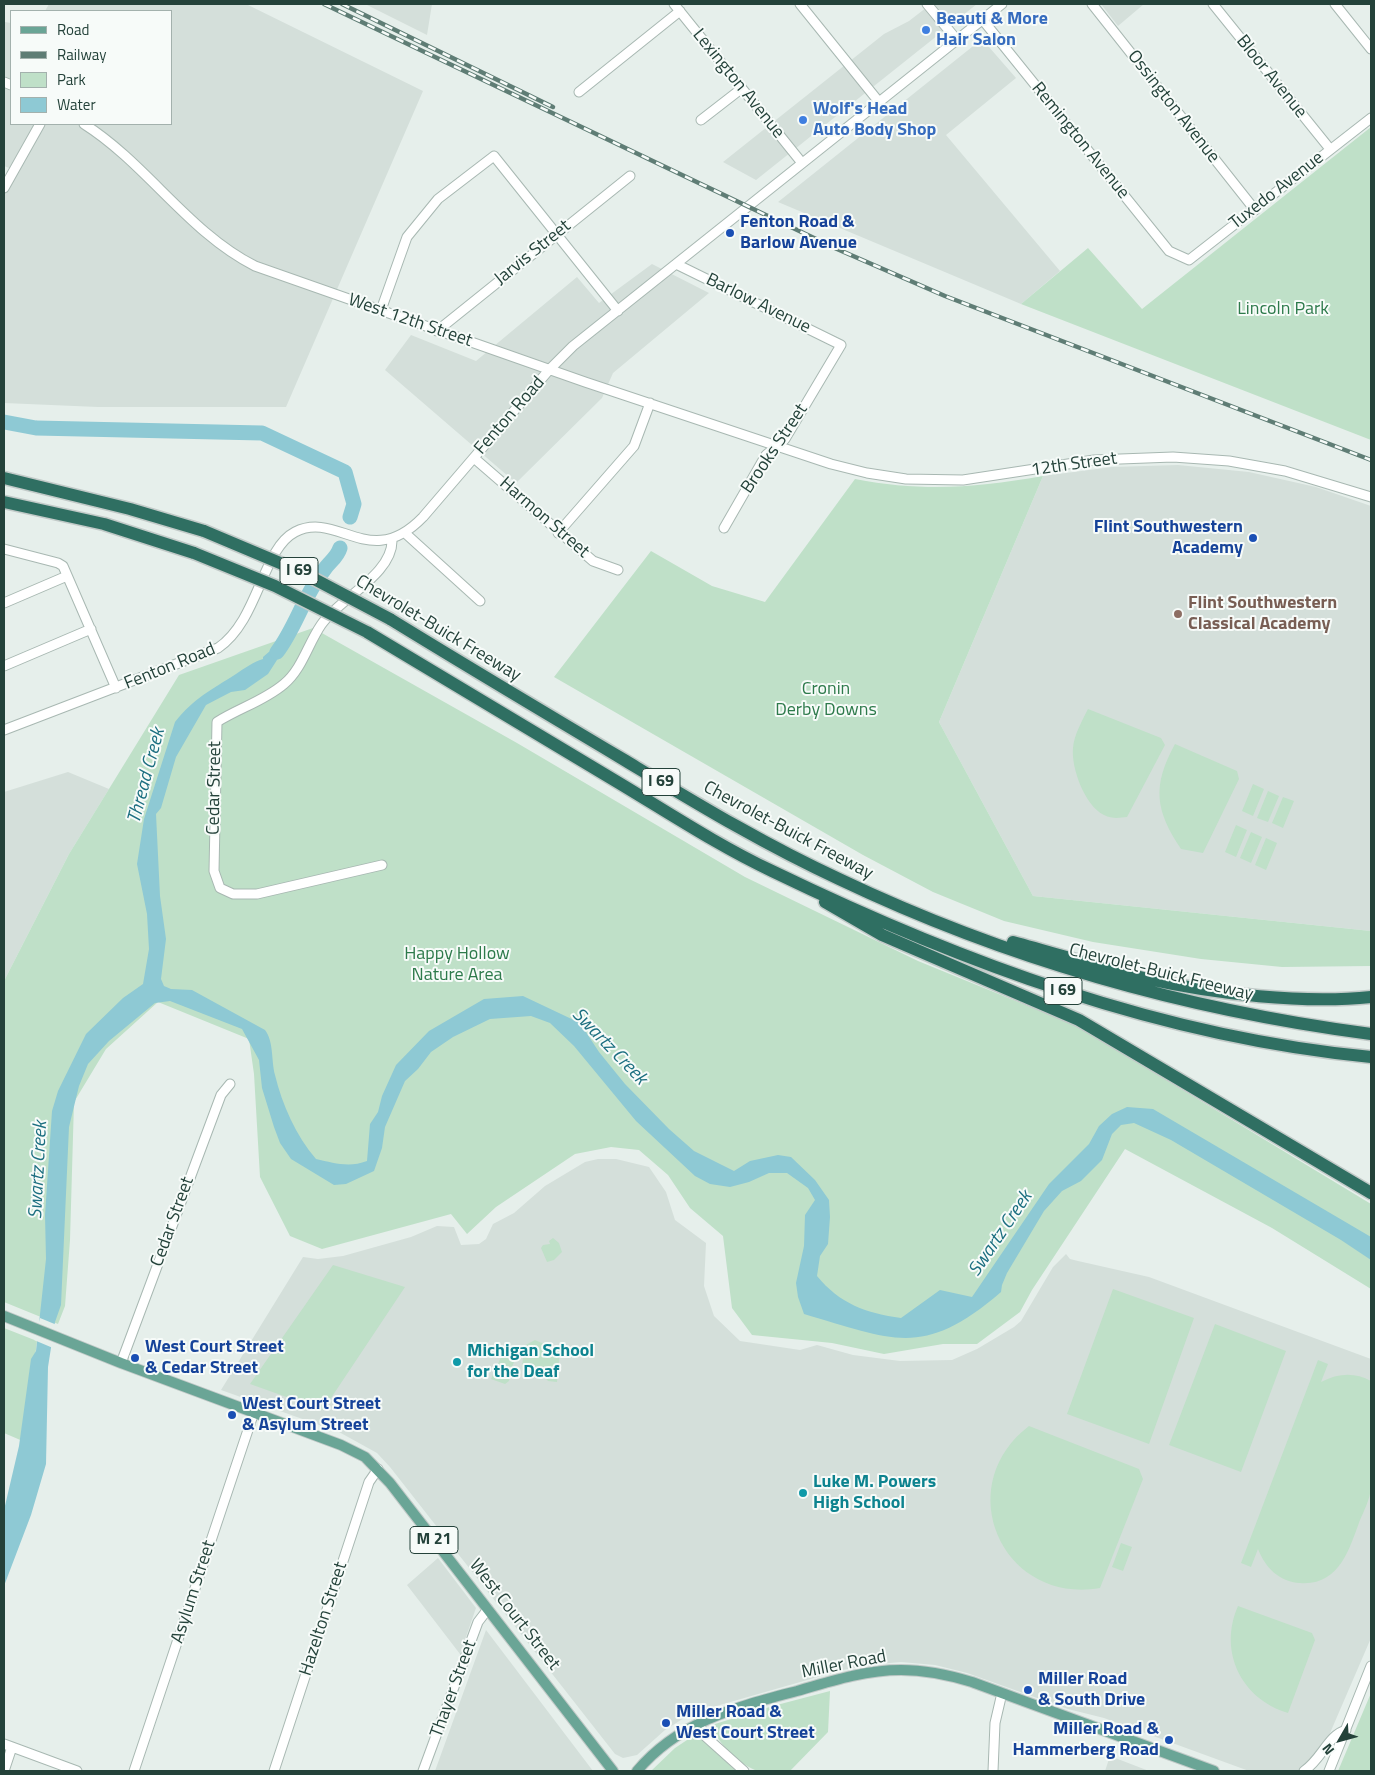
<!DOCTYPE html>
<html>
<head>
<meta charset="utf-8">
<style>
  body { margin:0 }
  #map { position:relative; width:1375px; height:1775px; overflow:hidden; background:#e6efeb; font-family:"Titillium Web",sans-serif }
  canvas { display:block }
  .frame { position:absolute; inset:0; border:5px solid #24423a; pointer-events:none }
  .legend { position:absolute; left:10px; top:10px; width:162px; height:115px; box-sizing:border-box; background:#f7fbf9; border:1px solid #a3b1ad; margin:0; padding:6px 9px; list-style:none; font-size:15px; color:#24423a }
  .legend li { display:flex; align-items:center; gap:10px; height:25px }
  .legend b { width:25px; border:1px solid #a3b1ad }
  .north { position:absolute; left:1315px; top:1715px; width:50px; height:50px; -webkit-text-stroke:4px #f7fbf9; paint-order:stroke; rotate:232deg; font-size:14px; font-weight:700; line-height:20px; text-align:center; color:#24423a }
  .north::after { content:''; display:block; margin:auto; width:18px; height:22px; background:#24423a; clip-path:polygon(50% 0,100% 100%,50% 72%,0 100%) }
</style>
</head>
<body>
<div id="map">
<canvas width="1375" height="1775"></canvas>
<div class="frame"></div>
<ul class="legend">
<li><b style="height:6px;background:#6aa596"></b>Road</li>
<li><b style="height:6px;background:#5f7d75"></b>Railway</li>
<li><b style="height:14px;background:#bfe0c8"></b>Park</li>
<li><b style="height:14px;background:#8ec9d4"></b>Water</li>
</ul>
<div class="north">N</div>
</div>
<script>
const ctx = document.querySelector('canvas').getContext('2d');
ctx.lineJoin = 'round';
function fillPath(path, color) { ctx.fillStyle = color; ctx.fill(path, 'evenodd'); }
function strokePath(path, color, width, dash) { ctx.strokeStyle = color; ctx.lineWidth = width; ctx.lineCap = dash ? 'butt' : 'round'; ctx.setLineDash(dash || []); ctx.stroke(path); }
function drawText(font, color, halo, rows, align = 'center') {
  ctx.font = font + ' "Titillium Web",sans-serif'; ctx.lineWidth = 4; ctx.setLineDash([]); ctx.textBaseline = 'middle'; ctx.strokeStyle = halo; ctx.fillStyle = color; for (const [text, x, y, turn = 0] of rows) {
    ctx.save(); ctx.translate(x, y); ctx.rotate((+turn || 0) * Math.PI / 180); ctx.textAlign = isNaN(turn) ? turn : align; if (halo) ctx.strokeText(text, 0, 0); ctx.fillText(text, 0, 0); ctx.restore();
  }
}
fillPath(new Path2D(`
  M49 4H246L423 91 286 407H98L4 403V189L14 170 4 166 5 22 11 23V124H171V11H45Z
  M365 4H432L427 35Z
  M931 4H977L756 180 723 162 884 34 909 21Z
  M1101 4H1144L1118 26Z
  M982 39 1016 78 946 135 1060 271 1021 304 778 202Z
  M652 264 709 293 613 373 602 398 516 483 385 370 411 335 476 361 577 277 599 303Z
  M1178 465 1249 472 1316 487 1371 506V931L1033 896 939 722 1043 476 1112 467Z
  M68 772 109 789 69 854 4 981V792Z
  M616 1159 649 1167 666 1192 675 1220 706 1243 704 1286 714 1316 740 1341 800 1350 817 1345 853 1355 900 1361 952 1360 977 1349 1014 1327 1021 1321 1053 1267 1066 1254 1070 1259 1078 1261 1149 1277 1371 1359V1638L1324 1747 1298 1771H1249L1104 1718 1068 1709 967 1673 935 1665 901 1662 878 1664 842 1670 692 1713 665 1730 637 1755 623 1758 615 1754 390 1467 377 1453 339 1432 221 1390 303 1257 318 1259 343 1256 411 1237 437 1226 454 1227 461 1245 479 1244 486 1239 493 1224 514 1213 545 1186 585 1162 598 1159Z
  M438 1558 476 1608 460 1654 407 1585Z
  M486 1630 593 1771H435Z
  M1110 1756 1149 1771H1105Z`), '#d4dfda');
fillPath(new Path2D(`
  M1371 127V440L1021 304 1088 248 1142 309Z
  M1043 476 939 722 1033 896 1371 931V966L1282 967 1201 959 1093 942 1004 921 933 892 863 855 554 677 651 551 712 586 765 602 855 479C924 492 974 488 1043 476Z
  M313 628 517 743 745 877 918 961 1077 1026 1371 1204V1289L1272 1228 1125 1149 1032 1290 1020 1312 977 1344H943L884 1354 832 1343 752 1335 732 1308 723 1236 690 1208 668 1175 639 1150 611 1147 575 1154 496 1207 467 1234 451 1214 322 1249 290 1236 260 1177 254 1074 249 1039 158 1002 106 1049 74 1102 70 1240 65 1306 58 1324 4 1302V981L69 854 179 675Z
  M1088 709 1161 738 1165 745 1127 817C1119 818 1112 819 1104 815 1085 806 1071 768 1073 748 1074 735 1082 721 1088 709Z
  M1175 744 1237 771 1239 779 1203 853 1181 849C1155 810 1152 786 1175 744Z
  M1253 784 1264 789 1253 816 1242 811Z
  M1268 791 1279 796 1268 822 1257 818Z
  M1283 797 1294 801 1283 828 1272 823Z
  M1236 825 1247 830 1236 857 1225 852Z
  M1251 832 1262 837 1251 863 1240 858Z
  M1266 838 1277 843 1266 870 1255 865Z
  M553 1238 559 1243 562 1252 554 1260 547 1262 541 1248 543 1245 550 1244 549 1241Z
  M333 1265 405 1287 323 1410 250 1384Z
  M1113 1289 1194 1318 1149 1444 1067 1414Z
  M1215 1324 1286 1351 1241 1472 1169 1445Z
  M4 1328 37 1341 25 1442 4 1433Z
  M535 1340 560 1351 557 1382 548 1381 540 1372 530 1376 522 1370 523 1356 520 1348Z
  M502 1355 514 1362 512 1367 508 1366 506 1372 510 1374 509 1381 505 1384 491 1379Z
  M1318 1360 1328 1364 1321 1382C1338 1373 1355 1372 1371 1381 1371 1416 1374 1453 1371 1488 1370 1499 1364 1511 1360 1520 1349 1550 1339 1586 1300 1583 1279 1582 1265 1567 1258 1549L1251 1567 1241 1563Z
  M1029 1426 1139 1469 1143 1479 1100 1588C1002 1605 950 1486 1029 1426Z
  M1121 1543 1132 1547 1123 1571 1112 1567Z
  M1238 1606 1312 1633 1315 1640 1288 1713C1241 1699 1218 1651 1238 1606Z
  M830 1691 828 1732 790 1771C780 1771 767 1774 758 1771 743 1767 715 1742 713 1726L715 1724 773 1706Z
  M1371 1693V1771H1338Z
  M693 1736 701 1739 736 1771H651L675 1748Z`), '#bfe0c8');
fillPath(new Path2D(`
  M293 635 268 674 245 690 231 692 206 705 176 757 161 808 156 814 160 896 166 939 161 979 164 986 171 989 192 990 265 1030C274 1042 271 1060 275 1075 282 1104 296 1136 316 1159 334 1163 349 1168 367 1161L370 1124 378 1112 382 1096 396 1065 429 1031 484 999 523 996 580 1023 599 1052 625 1084 669 1129 694 1151 734 1171 750 1161 778 1155 791 1157 815 1180 829 1200 830 1217 828 1244 820 1256 817 1276C840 1304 866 1313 901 1318L940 1290 972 1297 1049 1184 1089 1144 1099 1126 1112 1114 1127 1107 1153 1109 1371 1237V1260L1341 1240 1171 1140 1134 1123 1121 1125 1112 1134 1102 1160 1081 1181 1062 1191 1044 1211 1007 1273 1002 1285 1001 1292C923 1359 894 1340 804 1314L798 1297 796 1283 804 1246 805 1215 815 1200 808 1188 787 1173H769L749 1182 730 1187 710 1184 695 1176 636 1121 574 1046 550 1023 531 1016 490 1019 453 1037 431 1052 418 1069 405 1081 385 1127 382 1148 374 1171 346 1184 334 1185 291 1159 280 1143 274 1127 262 1088 259 1060 242 1029 170 1001 155 1003 109 1041 88 1064 79 1086 69 1127 61 1305 55 1322 48 1367 46 1464 31 1515 4 1586V1510L19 1446 31 1359 36 1351 46 1259 45 1215 52 1111 58 1091 86 1034 123 998 143 984 149 949 147 914 137 864 144 819 175 722C194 698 211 690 236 674 245 668 253 662 263 659V657L277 645 279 640Z`), '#8ec9d4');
fillPath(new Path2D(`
  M40 1318 57 1325 53 1348 34 1340Z`), '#e6efeb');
strokePath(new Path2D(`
  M4 422 36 428 262 433 345 472 354 504 350 517
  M277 652C296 627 304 595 324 570 329 562 337 558 340 548`), '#8ec9d4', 15);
const minor = new Path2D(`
  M674 4 802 163
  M800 4 879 102
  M927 4 957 40
  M1092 4 1255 210
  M1213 4 1330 149
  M1335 4 1371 49
  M982 19 1169 251 1189 260 1371 118
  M4 82 11 85
  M579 92 680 11
  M701 120 741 89
  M84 124C147 164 188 232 255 266L585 382 831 464 867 473 906 479 963 480 1094 460 1173 457 1229 461 1285 471 1371 497
  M4 188 40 124
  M676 264 841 345 785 439 766 455 724 528
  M381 310 407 237 438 199 494 156 618 311
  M437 331 630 176
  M474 458 593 561 618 570
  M405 533 480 601
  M558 533 634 446 650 403
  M4 549 58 563 63 566 116 688
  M4 603 67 576
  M4 666 91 629
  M4 730 218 648C259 620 262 549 295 532 338 510 370 572 423 517L549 370 573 346 1002 4
  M382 865 257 894H233L220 888 214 871 217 722C239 708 264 701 284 684 302 669 308 644 321 625 338 599 394 574 392 539
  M121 1363 221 1095 230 1084
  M698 1723 706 1737 744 1771
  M4 1744 77 1771
  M4 1771 12 1747
  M134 1771 254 1412
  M274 1771 369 1482 378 1469
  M423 1771 478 1622 488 1609
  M993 1771 995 1723 1002 1693
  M1304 1771C1322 1759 1328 1735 1346 1730
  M1329 1771 1371 1666`);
const major = new Path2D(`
  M4 1316 121 1363 341 1445 365 1457 390 1483 613 1771
  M637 1771C679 1721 737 1707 797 1691 831 1681 865 1670 901 1670 926 1670 949 1675 972 1682L1214 1771`);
const highway = new Path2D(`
  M4 478 130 509 204 531
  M4 502 104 524 194 553
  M390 619C468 667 547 714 626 761 696 803 765 845 839 879 1007 959 1187 1010 1371 1034
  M367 632C451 683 535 733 619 783 669 813 719 846 772 871 960 962 1161 1037 1371 1057
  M825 902 882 935 1079 1020 1371 1193
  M1013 942C1058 954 1103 969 1148 979 1215 994 1303 1004 1371 997`);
strokePath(minor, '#a8b8b2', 11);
strokePath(major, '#c2cac8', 12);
strokePath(highway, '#c2cac8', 15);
strokePath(minor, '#fff', 9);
strokePath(major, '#6aa596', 10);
strokePath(highway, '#2f6f62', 12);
const rail = new Path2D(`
  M324 4 837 249 945 296 1371 460
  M342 4 553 107`);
strokePath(rail, '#5f7d75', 4.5);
strokePath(rail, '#f7fbf9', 2.5, [8]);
const highwayBridge = new Path2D(`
  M204 531 299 571 390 619
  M194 553 275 586 367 632`);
strokePath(highwayBridge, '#c2cac8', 15, []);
strokePath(highwayBridge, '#2f6f62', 12);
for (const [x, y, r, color] of [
  [926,30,5,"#3f7fe0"],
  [803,120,5,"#3f7fe0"],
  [730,233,5,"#1a4fb4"],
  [1253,538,5,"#1a4fb4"],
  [1178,614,5,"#8d6e63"],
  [135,1358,5,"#1a4fb4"],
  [457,1362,5,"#0f9aa8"],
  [232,1415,5,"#1a4fb4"],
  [803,1493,5,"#0f9aa8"],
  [1028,1690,5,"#1a4fb4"],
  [666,1723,5,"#1a4fb4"],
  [1169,1740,5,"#1a4fb4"]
]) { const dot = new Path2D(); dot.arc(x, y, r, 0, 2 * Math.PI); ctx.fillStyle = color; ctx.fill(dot); strokePath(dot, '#f7fbf9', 2); }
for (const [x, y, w] of [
  [299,571,38],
  [661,782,38],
  [1063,991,38],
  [434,1540,48]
]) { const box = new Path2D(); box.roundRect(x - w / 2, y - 13.5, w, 27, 4); ctx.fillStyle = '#f7fbf9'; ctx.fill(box); strokePath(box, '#24423a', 1); }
drawText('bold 16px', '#24423a', null, [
  ["I 69",299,571],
  ["I 69",661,782],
  ["I 69",1063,991],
  ["M 21",434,1540]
]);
drawText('bold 18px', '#366cbe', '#f7fbf9', [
  ["Beauti & More",936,20],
  ["Hair Salon",936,41],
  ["Wolf's Head",813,110],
  ["Auto Body Shop",813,131]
], 'left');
drawText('18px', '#24423a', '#f7fbf9', [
  ["Bloor Avenue",1271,77,51],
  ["Lexington Avenue",738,84,51],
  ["Ossington Avenue",1173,107,52],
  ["Remington Avenue",1080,141,51],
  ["Tuxedo Avenue",1277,191,-38],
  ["Jarvis Street",533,253,-39],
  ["Barlow Avenue",758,304,26],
  ["West 12th Street",410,321,19],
  ["Fenton Road",510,416,-49],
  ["Brooks Street",775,449,-56],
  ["12th Street",1074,465,-8],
  ["Harmon Street",544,518,41],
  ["Chevrolet-Buick Freeway",438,629,31],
  ["Fenton Road",170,667,-22],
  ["Cedar Street",215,788,-89],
  ["Chevrolet-Buick Freeway",788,831,28],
  ["Chevrolet-Buick Freeway",1161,973,14],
  ["Cedar Street",173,1222,-70],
  ["Asylum Street",194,1592,-72],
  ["West Court Street",514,1615,52],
  ["Hazelton Street",324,1619,-72],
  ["Miller Road",844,1665,-11],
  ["Thayer Street",454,1689,-70]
]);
drawText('bold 18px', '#164399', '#f7fbf9', [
  ["Fenton Road &",740,223],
  ["Barlow Avenue",740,244],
  ["Flint Southwestern",1243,528,"right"],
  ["Academy",1243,549,"right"],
  ["West Court Street",145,1348],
  ["& Cedar Street",145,1369],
  ["West Court Street",242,1405],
  ["& Asylum Street",242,1426],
  ["Miller Road",1038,1680],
  ["& South Drive",1038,1701],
  ["Miller Road &",676,1713],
  ["West Court Street",676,1734],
  ["Miller Road &",1159,1730,"right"],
  ["Hammerberg Road",1159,1751,"right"]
], 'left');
drawText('18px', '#2d7a4b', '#f7fbf9', [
  ["Lincoln Park",1283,310],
  ["Cronin",826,690],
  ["Derby Downs",826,711],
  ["Happy Hollow",457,955],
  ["Nature Area",457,976]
]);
drawText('bold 18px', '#785e54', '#f7fbf9', [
  ["Flint Southwestern",1188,604],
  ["Classical Academy",1188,625]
], 'left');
drawText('bold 18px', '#0d838f', '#f7fbf9', [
  ["Michigan School",467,1352],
  ["for the Deaf",467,1373],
  ["Luke M. Powers",813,1483],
  ["High School",813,1504]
], 'left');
drawText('italic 19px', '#1c6f80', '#f7fbf9', [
  ["Thread Creek",147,776,-75],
  ["Swartz Creek",609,1047,46],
  ["Swartz Creek",39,1170,-87],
  ["Swartz Creek",1001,1234,-56]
]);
</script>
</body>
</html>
